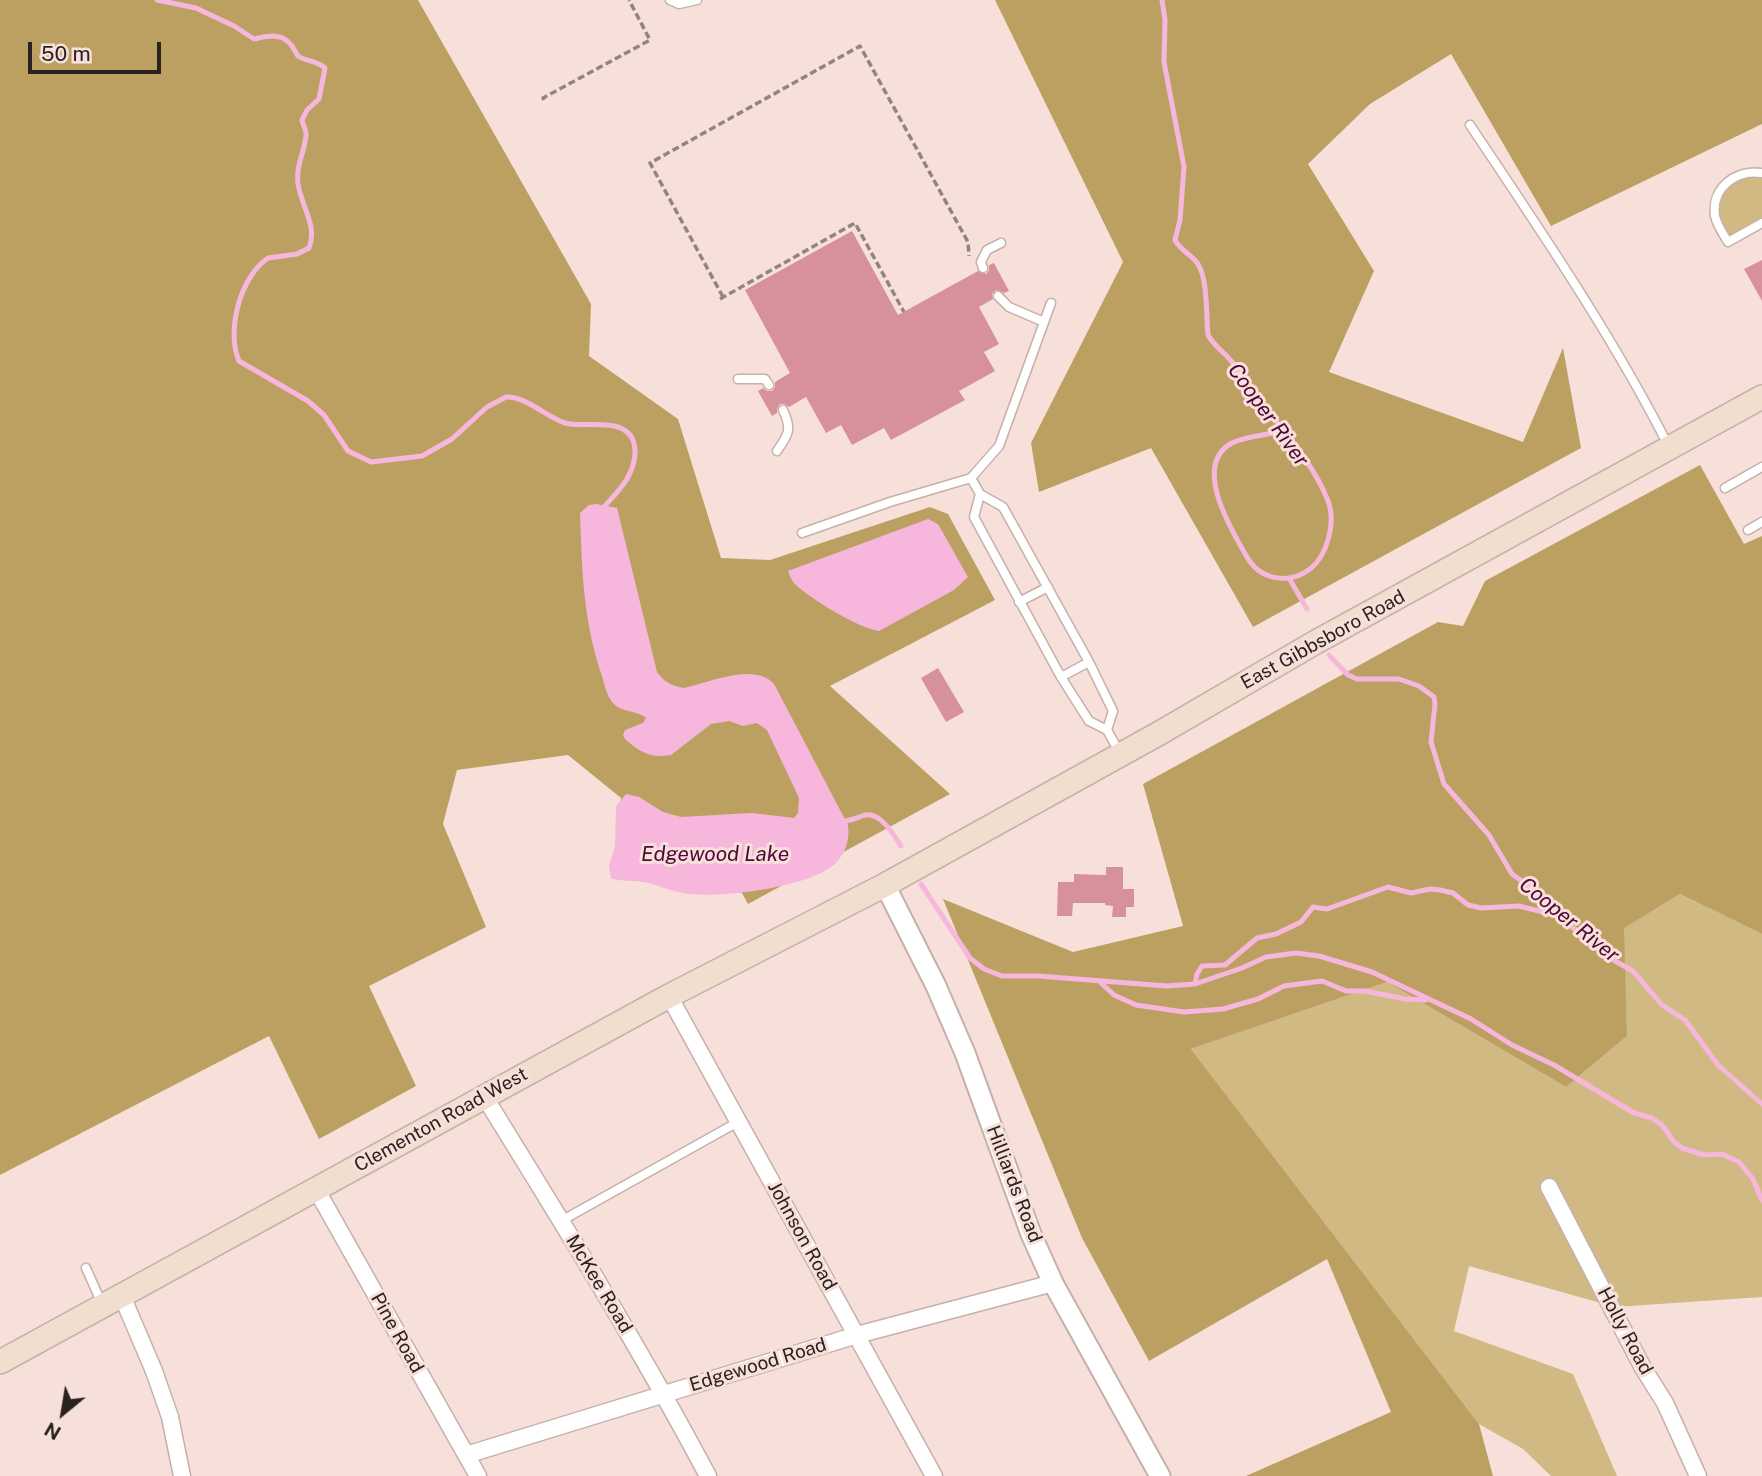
<!DOCTYPE html>
<html>
<head>
<meta charset="utf-8">
<style>
  body { margin:0 }
  #map { position:relative; width:1762px; height:1476px; overflow:hidden; background:#f8e0da; font-family:"Public Sans",sans-serif }
  canvas { display:block }
  .north { position:absolute; left:28px; top:1378px; width:70px; height:70px; -webkit-text-stroke:5px #f8e0da; paint-order:stroke; rotate:210deg; font-size:19px; font-weight:700; line-height:28px; text-align:center; color:#2a221f }
  .north::after { content:''; display:block; margin:auto; width:24px; height:32px; background:#2a221f; clip-path:polygon(50% 0,100% 100%,50% 72%,0 100%) }
  .scale { position:absolute; left:28px; top:42px; width:133px; height:32px; box-sizing:border-box; border:4px solid #2a221f; border-top:0; padding-left:9px; font-size:21px; line-height:24px; white-space:nowrap; color:#2a221f; -webkit-text-stroke:5px #f8e0da; paint-order:stroke }
</style>
</head>
<body>
<div id="map">
<canvas width="1762" height="1476"></canvas>
<div class="north">N</div>
<div class="scale">50 m</div>
</div>
<script>
const ctx = document.querySelector('canvas').getContext('2d');
ctx.lineJoin = 'round';
function fillPath(path, color) { ctx.fillStyle = color; ctx.fill(path, 'evenodd'); }
function strokePath(path, color, width, dash) { ctx.strokeStyle = color; ctx.lineWidth = width; ctx.lineCap = dash ? 'butt' : 'round'; ctx.setLineDash(dash || []); ctx.stroke(path); }
function drawText(font, color, halo, rows, align = 'center') {
  ctx.font = font + ' "Public Sans",sans-serif'; ctx.lineWidth = 6; ctx.setLineDash([]); ctx.textBaseline = 'middle'; ctx.strokeStyle = halo; ctx.fillStyle = color; for (const [text, x, y, turn = 0] of rows) {
    ctx.save(); ctx.translate(x, y); ctx.rotate((+turn || 0) * Math.PI / 180); ctx.textAlign = isNaN(turn) ? turn : align; if (halo) ctx.strokeText(text, 0, 0); ctx.fillText(text, 0, 0); ctx.restore();
  }
}
fillPath(new Path2D(`
  M1762 173V223L1728 242 1715 205 1731 179Z
  M1680 894 1762 934V1297L1615 1307 1469 1266 1454 1331 1573 1374 1617 1476H1551L1523 1449 1479 1424 1191 1049 1387 982 1566 1087 1627 1036 1623 928Z`), '#d1b984');
fillPath(new Path2D(`
  M0 0H418L591 304 589 356 678 419 721 558 770 560 930 507 948 514 995 600 830 686 950 794 748 904 742 893 611 878 621 798 568 755 457 770 443 824 486 927 369 986 416 1086 319 1139 269 1036 0 1175Z
  M995 0H1762V124L1551 226 1451 54 1370 104 1308 164 1374 271 1329 372 1523 442 1563 348 1581 448 1253 627 1151 448 1039 492 1031 443 1123 262Z
  M1700 465 1744 544 1762 536V934L1680 894 1624 928 1627 1036 1566 1087 1387 982 1191 1049 1479 1424 1493 1476H1246L1391 1412 1327 1259 1149 1361 1082 1238 943 899 1073 952 1183 926 1143 784 1438 622 1463 626 1485 581Z`), '#bca062');
fillPath(new Path2D(`
  M596 504 617 508 657 672C664 682 672 686 684 688 710 682 754 662 774 684L848 825C850 839 846 853 835 864 810 887 723 898 689 894 671 892 655 883 637 881 628 880 620 882 611 878L609 866 615 846 616 806 626 794 639 797 663 812 681 817 752 813 794 818 798 813 799 798 767 730 757 723 743 726 729 721 711 724 671 755C652 759 639 752 625 739L623 735 625 730 643 723 646 718C637 710 622 713 613 703 606 695 604 682 601 673 583 619 582 569 580 513L589 505Z
  M928 519 938 524 968 577 954 590 879 631C860 629 811 599 796 585 792 582 790 576 788 571Z`), '#f7b7dc');
strokePath(new Path2D(`
  M157 0 196 8 234 26 254 39C268 36 282 32 292 46 294 49 296 53 298 56 307 62 317 60 325 68L319 99 307 110 302 120C303 125 307 131 306 136 304 154 296 164 298 184 301 205 318 227 309 248L297 254 268 258C240 277 226 331 239 361L308 401 324 415 348 451 371 462 422 456 452 439 487 407 506 397C526 396 546 417 565 423 581 427 598 422 614 426 641 432 638 459 627 479 621 489 611 499 603 508
  M1162 0 1165 20 1164 62 1184 167 1180 220 1175 240C1181 251 1191 254 1198 264 1208 280 1206 315 1208 335 1214 346 1224 352 1232 362 1238 369 1240 378 1244 385 1249 393 1257 399 1262 405 1285 431 1316 468 1328 501 1336 521 1328 555 1310 569 1289 585 1260 580 1247 557 1232 531 1191 465 1232 443 1246 436 1267 435 1283 431
  M1289 578 1307 609
  M1329 655 1348 675 1357 679H1399L1419 686 1434 697 1435 704 1431 742 1444 784 1489 835 1512 874 1534 890 1558 916 1615 961 1633 971 1662 1005 1685 1020 1718 1065 1762 1104
  M840 821C849 822 853 819 862 816 879 809 893 834 901 846
  M921 884 970 958 984 969 1002 976H1038L1167 986 1195 984 1242 968 1266 957 1296 953 1319 956 1372 972 1471 1019 1512 1045 1554 1065 1634 1113 1652 1118 1662 1125 1674 1142 1682 1148 1704 1155 1722 1154 1739 1162 1753 1179 1762 1200
  M1100 982 1114 995 1136 1005 1184 1012 1223 1009 1258 999 1284 986 1322 981 1346 991H1365L1405 999 1426 1000
  M1195 984 1197 974 1202 966 1225 965 1257 938 1276 934 1301 922 1313 907 1327 909 1388 887 1411 893 1430 889 1440 890 1453 893 1468 905 1481 908 1519 906 1555 915`), '#f7b7dc', 5);
fillPath(new Path2D(`
  M852 231 898 315 978 271 986 274 989 270V265L994 263 1009 291 1004 293 996 290 992 294 993 299 979 307 999 344 984 352 995 371 959 391 965 400 891 440 884 428 852 445 841 425 826 433 806 397 789 407 784 404H780L777 409V413L772 416 758 391 763 388 767 391H772L775 387V382L790 373 745 290Z
  M1762 260V301L1744 269Z
  M938 668 964 712 946 722 921 678Z
  M1106 867H1123V889H1134V907H1126V917H1112L1113 906 1105 905V903H1073L1072 916H1057L1058 882H1074V874L1106 875Z`), '#d7919c');
const service = new Path2D(`
  M670 0 679 4 697 0
  M1470 125C1540 230 1612 335 1669 447
  M1762 173C1736 169 1711 188 1715 216 1717 225 1723 234 1728 242L1762 223
  M983 268 981 262 987 250 1001 243
  M998 296 1009 307 1044 322
  M738 379H765L769 385
  M777 451C789 434 792 429 783 410
  M971 478 980 494 1003 507 1089 662 1113 711 1107 730
  M1725 488 1762 467
  M980 494 974 517 1061 677 1089 721 1107 730 1120 753
  M1748 530 1762 522
  M802 533 890 502 971 478 999 446 1051 303
  M1019 602 1048 587
  M1061 677 1089 662
  M561 1221 738 1122
  M86 1268 102 1304`);
const minor = new Path2D(`
  M669 996 934 1476
  M484 1096C562 1222 639 1346 708 1476
  M1549 1187 1643 1368 1665 1403 1698 1476
  M316 1189 478 1476
  M122 1296 154 1371 170 1417 182 1476
  M466 1455 857 1335 1053 1283`);
const tertiary = new Path2D(`
  M885 885 936 986 965 1053 1031 1234 1053 1283 1160 1476`);
const secondary = new Path2D(`
  M0 1362 669 996 885 885 1158 734 1316 642 1762 397`);
strokePath(service, '#c6b0aa', 11);
strokePath(minor, '#c6b0aa', 19);
strokePath(tertiary, '#c6b0aa', 23);
strokePath(secondary, '#c6b0aa', 26);
strokePath(new Path2D(`
  M544 100 543 98 650 40 629 0
  M723 297 650 163 860 46 968 242 969 256
  M720 299 855 223 904 312`), '#94847f', 3.5, [7, 3.5]);
strokePath(service, '#fff', 8);
strokePath(minor, '#fff', 16);
strokePath(tertiary, '#fff', 19);
strokePath(secondary, '#f0decf', 23);
drawText('19px', '#2a221f', '#f8e0da', [
  ["East Gibbsboro Road",1323,640,-29],
  ["Clementon Road West",441,1120,-29],
  ["Hilliards Road",1014,1184,69],
  ["Johnson Road",802,1236,61],
  ["McKee Road",599,1284,59],
  ["Holly Road",1625,1331,62],
  ["Pine Road",397,1333,61],
  ["Edgewood Road",758,1365,-17]
]);
drawText('italic 21px', '#4f063a', '#f8e0da', [
  ["Cooper River",1268,415,54],
  ["Edgewood Lake",715,855],
  ["Cooper River",1569,920,39]
]);
</script>
</body>
</html>
